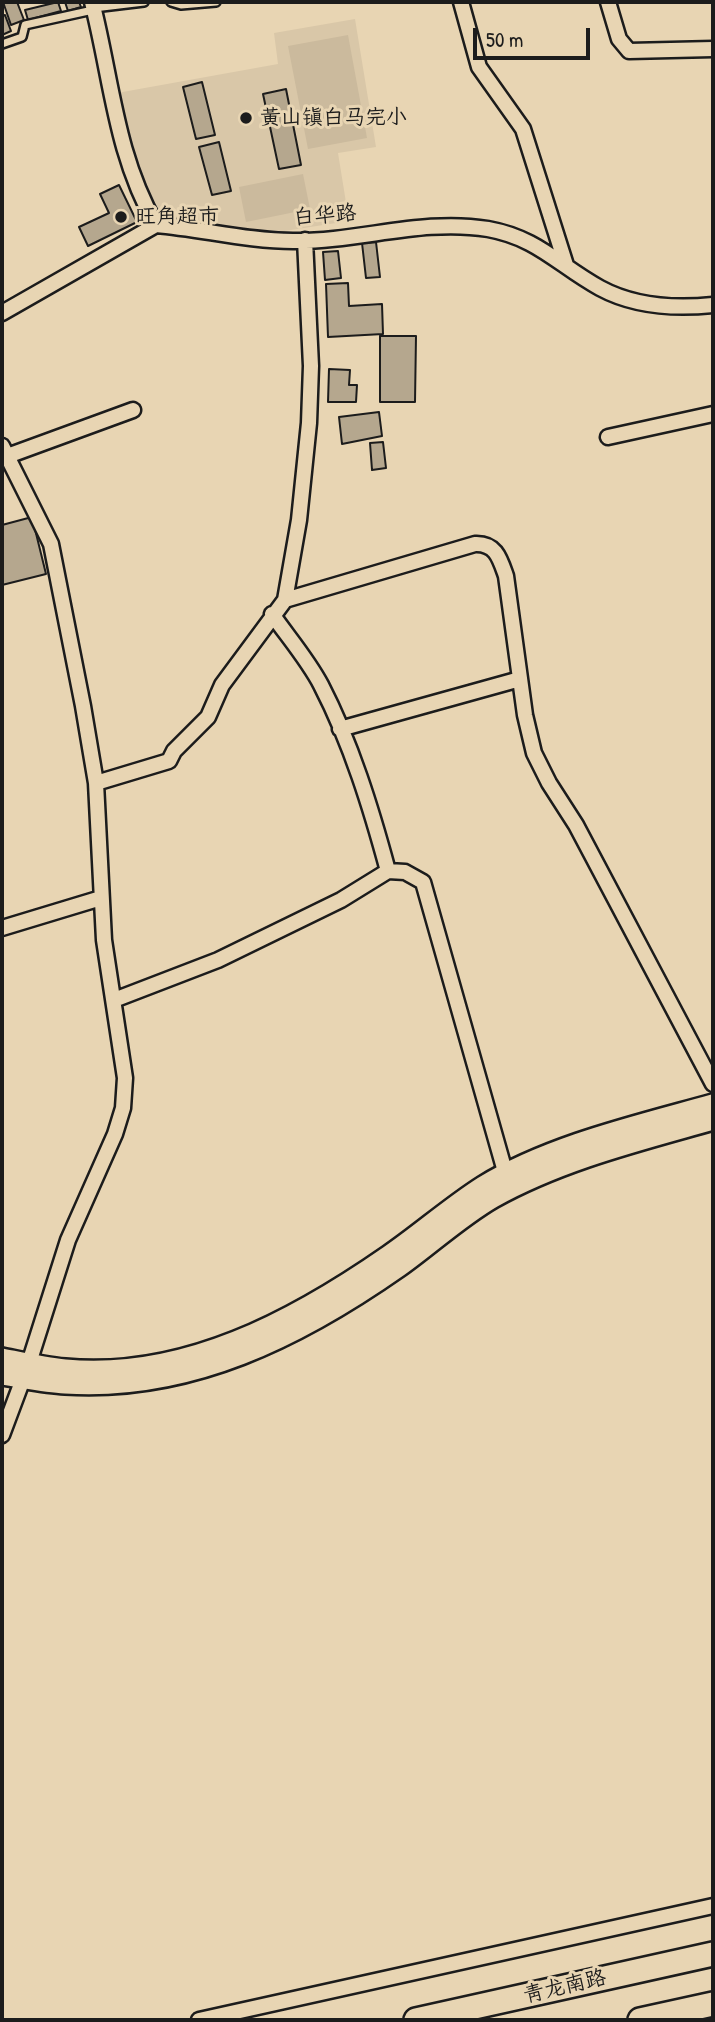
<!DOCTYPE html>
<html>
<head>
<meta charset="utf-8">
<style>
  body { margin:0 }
  #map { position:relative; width:715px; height:2022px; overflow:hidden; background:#e8d5b3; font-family:"Patrick Hand",sans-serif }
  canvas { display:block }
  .frame { position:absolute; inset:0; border:4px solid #1c1c1c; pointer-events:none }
  .scale { position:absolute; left:473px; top:28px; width:117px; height:32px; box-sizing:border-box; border:4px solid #1c1c1c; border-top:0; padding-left:9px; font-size:21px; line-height:24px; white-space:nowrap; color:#1c1c1c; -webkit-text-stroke:5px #e8d5b3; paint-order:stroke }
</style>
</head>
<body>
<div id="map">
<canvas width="715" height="2022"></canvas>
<div class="frame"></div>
<div class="scale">50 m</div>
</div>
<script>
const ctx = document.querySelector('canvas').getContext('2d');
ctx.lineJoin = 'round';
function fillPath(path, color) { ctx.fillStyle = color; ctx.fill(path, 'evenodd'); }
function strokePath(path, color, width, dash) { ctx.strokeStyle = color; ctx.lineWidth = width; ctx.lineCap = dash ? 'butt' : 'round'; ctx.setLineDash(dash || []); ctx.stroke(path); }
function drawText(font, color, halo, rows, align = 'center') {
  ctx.font = font + ' "Patrick Hand","LXGW WenKai TC",sans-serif'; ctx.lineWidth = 6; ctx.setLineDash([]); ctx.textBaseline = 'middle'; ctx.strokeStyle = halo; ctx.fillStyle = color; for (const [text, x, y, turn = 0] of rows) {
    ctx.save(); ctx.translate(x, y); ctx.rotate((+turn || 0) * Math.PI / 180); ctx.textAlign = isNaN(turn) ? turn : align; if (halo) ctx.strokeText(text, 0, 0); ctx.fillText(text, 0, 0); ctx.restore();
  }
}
fillPath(new Path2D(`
  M355 19 376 147 338 153 349 221 278 232 189 221 166 222 140 182 117 93 278 64 274 33Z`), '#d9c7a8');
fillPath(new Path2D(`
  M348 35 367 138 308 149 288 46Z
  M303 174 310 209 246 222 239 187Z`), '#cbba9d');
const building = new Path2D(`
  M3 2H17L24 20 11 25Z
  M58 2 61 11 28 20 25 10Z
  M65 2H79L81 7 68 11Z
  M5 15 11 31 2 35V16Z
  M202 82 215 135 196 139 183 87Z
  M286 89 301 165 279 169 263 94Z
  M219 142 231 191 212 195 199 147Z
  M119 185 137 222 88 246 79 227 109 213 100 194Z
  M376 242 380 277 366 278 362 243Z
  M338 251 341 278 325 280 323 252Z
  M348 283 349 306 382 304 383 334 328 337 326 284Z
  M380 336H416L415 402H380Z
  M329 369 350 370 349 385H357L356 402H328Z
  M379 412 382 436 342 444 339 417Z
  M383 442 386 468 372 470 370 443Z
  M32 517 46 574 2 585V525Z`);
fillPath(building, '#b5a78e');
strokePath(building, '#1c1c1c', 2);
const lane = new Path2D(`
  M171 2 181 5 216 2
  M94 8 144 2
  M2 44 22 37 25 25 93 10`);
const street = new Path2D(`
  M92 2C112 80 115 153 156 225 202 229 248 241 293 241 359 242 422 218 488 229 538 238 558 265 600 288 635 307 674 309 713 305
  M461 2 479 67 523 129 566 265
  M608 2 619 39 629 51 713 49
  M2 313 156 225
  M608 437 713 414
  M2 446 51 544 83 706 96 783 104 940 125 1078 123 1108 115 1134 68 1240 29 1363 2 1435
  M2 458 133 410
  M285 600 475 544C496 543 500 559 506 576L525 715 534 753 549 783 576 825 713 1084
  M272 614C288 637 308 660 321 685 351 743 371 808 388 871
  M340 729 520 679
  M96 783 169 761 174 751 208 717 222 685 285 600 299 520 309 423 311 366 305 240
  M2 928 101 898
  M114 1000 218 960 341 900 388 871 405 872 423 882 506 1175
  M199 2020 713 1906`);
const secondary = new Path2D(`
  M2 1358C22 1362 44 1367 65 1369 184 1380 294 1321 389 1255 421 1233 450 1207 483 1186 550 1145 638 1125 713 1104
  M2 1375C23 1378 44 1383 65 1384 190 1392 299 1337 399 1267 430 1245 460 1217 493 1198 561 1160 639 1141 713 1120`);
const primary = new Path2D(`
  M416 2020 713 1954
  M640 2020 713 2004`);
strokePath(lane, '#1c1c1c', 12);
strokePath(street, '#1c1c1c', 19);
strokePath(secondary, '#1c1c1c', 24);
strokePath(primary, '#1c1c1c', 28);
strokePath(lane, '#e8d5b3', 7);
strokePath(street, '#e8d5b3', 14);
strokePath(secondary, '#e8d5b3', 19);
strokePath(primary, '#e8d5b3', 23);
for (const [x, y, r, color] of [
  [246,118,7,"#1c1c1c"],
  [121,217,7,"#1c1c1c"]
]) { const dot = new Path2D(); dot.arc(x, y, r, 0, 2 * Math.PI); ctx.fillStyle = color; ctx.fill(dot); strokePath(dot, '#e8d5b3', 2.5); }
drawText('21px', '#1c1c1c', '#e8d5b3', [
  ["黄山镇白马完小",260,118],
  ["旺角超市",135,217]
], 'left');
drawText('21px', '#1c1c1c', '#e8d5b3', [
  ["白华路",325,216,-5],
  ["青龙南路",565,1987,-13]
]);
</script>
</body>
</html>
